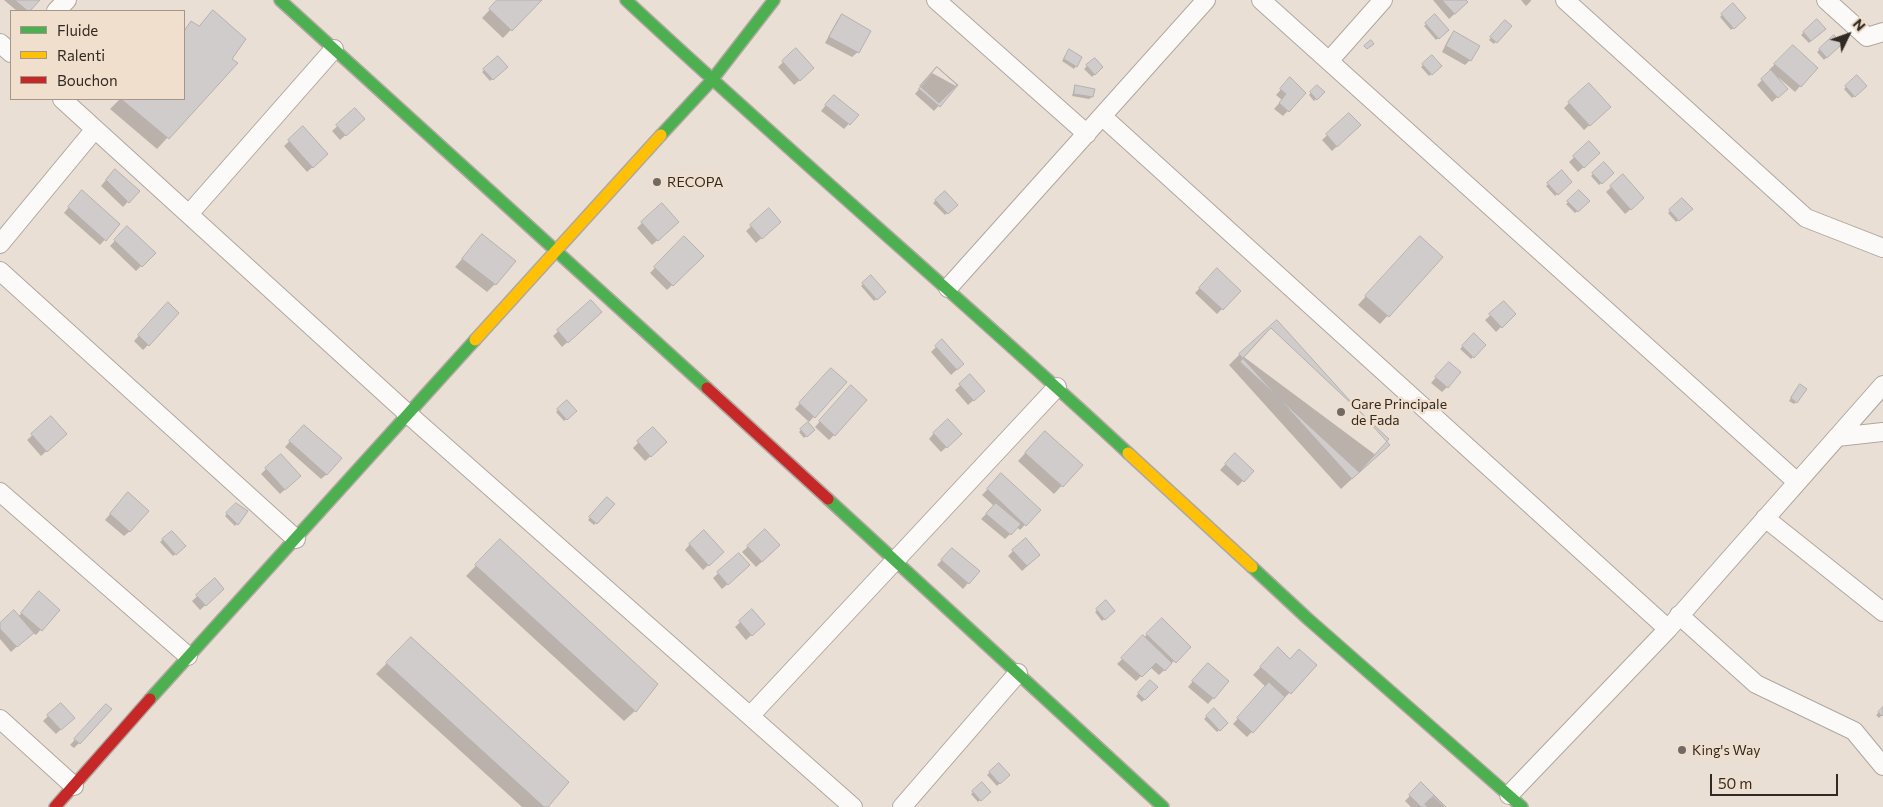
<!DOCTYPE html>
<html>
<head>
<meta charset="utf-8">
<style>
  body { margin:0 }
  #map { position:relative; width:1883px; height:807px; overflow:hidden; background:#e9dfd5; font-family:Commissioner,sans-serif }
  canvas { display:block }
  .legend { position:absolute; left:10px; top:10px; width:175px; height:90px; box-sizing:border-box; background:#f1dfcd; border:1px solid #a49789; margin:0; padding:6px 9px; list-style:none; font-size:15px; color:#312a24 }
  .legend li { display:flex; align-items:center; gap:10px; height:25px }
  .legend b { width:25px; border:1px solid #a49789 }
  .north { position:absolute; left:1823px; top:10px; width:50px; height:50px; -webkit-text-stroke:4px #f1dfcd; paint-order:stroke; rotate:48deg; font-size:14px; font-weight:700; line-height:20px; text-align:center; color:#312a24 }
  .north::after { content:''; display:block; margin:auto; width:18px; height:22px; background:#312a24; clip-path:polygon(50% 0,100% 100%,50% 72%,0 100%) }
  .scale { position:absolute; left:1710px; top:774px; width:128px; height:22px; box-sizing:border-box; border:2px solid #312a24; border-top:0; padding-left:6px; font-size:15px; line-height:18px; white-space:nowrap; color:#312a24; -webkit-text-stroke:4px #f1dfcd; paint-order:stroke }
</style>
</head>
<body>
<div id="map">
<canvas width="1883" height="807"></canvas>
<ul class="legend">
<li><b style="height:6px;background:#4caf50"></b>Fluide</li>
<li><b style="height:6px;background:#ffc107"></b>Ralenti</li>
<li><b style="height:6px;background:#c62828"></b>Bouchon</li>
</ul>
<div class="north">N</div>
<div class="scale">50 m</div>
</div>
<script>
const ctx = document.querySelector('canvas').getContext('2d');
ctx.lineJoin = 'round';
function fillPath(path, color) { ctx.fillStyle = color; ctx.fill(path, 'evenodd'); }
function strokePath(path, color, width, dash) { ctx.strokeStyle = color; ctx.lineWidth = width; ctx.lineCap = dash ? 'butt' : 'round'; ctx.setLineDash(dash || []); ctx.stroke(path); }
function drawText(font, color, halo, rows, align = 'center') {
  ctx.font = font + ' Commissioner,sans-serif'; ctx.lineWidth = 5; ctx.setLineDash([]); ctx.textBaseline = 'middle'; ctx.strokeStyle = halo; ctx.fillStyle = color; for (const [text, x, y, turn = 0] of rows) {
    ctx.save(); ctx.translate(x, y); ctx.rotate((+turn || 0) * Math.PI / 180); ctx.textAlign = isNaN(turn) ? turn : align; if (halo) ctx.strokeText(text, 0, 0); ctx.fillText(text, 0, 0); ctx.restore();
  }
}
fillPath(new Path2D(`
  M4 0H38L28 11H17Z
  M499 0H540L503 38 482 18Z
  M1433 0H1465L1462 7 1449 19Z
  M1521 0H1531V1L1526 6Z
  M1733 5 1745 18 1731 30 1720 17Z
  M842 15 858 52 852 57 825 43 837 21Z
  M1435 16 1448 30 1436 40 1424 26Z
  M1817 20 1824 29 1809 43 1801 35Z
  M191 22 236 63 157 149 110 109 120 99H184V30Z
  M1505 22 1510 26 1494 44 1489 40Z
  M1455 33 1470 60 1465 65 1442 52 1449 38Z
  M1834 37 1840 44 1824 60 1817 52Z
  M1793 46 1816 68 1795 92 1779 78 1778 79 1786 89 1772 102 1757 85 1771 71 1769 70Z
  M796 50 808 73 794 85 778 67Z
  M1069 50 1076 66 1074 69 1062 61Z
  M1432 57 1440 66 1429 76 1421 67Z
  M498 58 506 67 490 81 482 72Z
  M1094 59 1102 67 1092 77 1084 69Z
  M932 73 956 86 934 111 915 94Z
  M1857 76 1866 86 1852 98 1844 89Z
  M1290 79 1305 93 1283 116 1274 109 1282 100 1276 95Z
  M1076 86 1092 97 1089 99 1072 96 1074 89Z
  M1317 86 1323 92 1314 101 1309 95Z
  M829 101 857 115 844 129 821 111Z
  M1569 103 1604 112 1584 130 1564 108Z
  M355 110 358 124 340 140 332 131Z
  M1349 114 1359 125 1332 151 1322 140Z
  M303 128 322 159 307 172 284 146Z
  M1589 143 1594 158 1578 172 1569 162Z
  M1604 164 1612 173 1599 185 1591 176Z
  M1561 172 1571 182 1555 196 1546 186Z
  M110 175 138 191 123 207 101 186Z
  M1623 176 1638 203 1625 214 1606 192Z
  M945 192 956 205 945 215 933 203Z
  M1579 192 1588 201 1575 213 1566 204Z
  M77 197 119 224 100 245 64 213Z
  M1682 200 1691 209 1676 222 1668 213Z
  M768 210 774 227 756 243 746 231Z
  M642 223 673 227 652 245 637 228Z
  M127 228 154 253 136 271 110 246Z
  M684 238 702 256 667 290 650 273Z
  M475 244 495 284 487 292 455 267Z
  M1412 245 1441 257 1380 324 1358 305Z
  M1217 270 1222 309 1217 314 1195 293Z
  M871 277 884 292 874 301 861 286Z
  M591 301 595 317 562 347 553 336Z
  M1504 303 1509 319 1496 332 1485 320Z
  M163 309 148 345 143 350 134 341Z
  M1474 335 1485 345 1471 359 1460 349Z
  M942 341 963 364 951 375 931 352Z
  M1240 354 1377 456 1341 489 1229 365Z
  M1444 368 1447 387 1442 392 1431 383Z
  M826 374 846 382 809 422 795 409Z
  M970 376 984 391 968 405 955 390Z
  M1798 387 1796 402 1794 404 1789 401Z
  M846 392 834 435 829 440 815 427Z
  M567 401 576 411 564 421 556 412Z
  M51 418 60 439 41 456 27 440Z
  M807 424 813 430 804 438 799 432Z
  M653 428 661 447 645 461 633 448Z
  M299 431 327 474 321 479 285 447Z
  M934 433 955 439 941 452 929 439Z
  M1037 440 1081 465 1054 494 1018 461Z
  M1235 454 1252 471 1238 486 1220 470Z
  M266 469 294 481 280 494 261 474Z
  M1001 475 1039 510 1020 530 1017 527 1005 539 981 519 994 506 982 495Z
  M607 498 613 504 594 525 588 520Z
  M123 499 130 531 124 536 105 520Z
  M236 504 237 524 235 526 225 516Z
  M765 531 774 551 756 567 742 552Z
  M171 532 184 546 173 556 160 542Z
  M500 541 635 711 624 721 466 576Z
  M690 544 717 557 703 570 685 550Z
  M952 549 978 571 963 589 937 565Z
  M1013 551 1034 560 1022 571 1008 556Z
  M739 554 743 570 722 589 713 578Z
  M215 580 218 594 200 610 192 601Z
  M34 598 58 610 36 635 32 632 11 652 0 639V624L18 617Z
  M1106 602 1113 611 1102 621 1095 612Z
  M752 611 758 629 746 640 735 627Z
  M1162 620 1189 647 1159 675 1150 667 1136 681 1117 664Z
  M411 639 547 807H522L376 674Z
  M1270 657 1316 665 1247 737 1233 724 1266 687 1253 675Z
  M1203 669 1228 681 1208 704 1188 687Z
  M1150 682 1156 687 1142 702 1136 696Z
  M1214 709 1227 723 1217 732 1204 719Z
  M1883 709V714L1879 718 1876 715Z
  M101 711 79 743 74 748 70 745Z
  M48 716 68 723 56 734 43 721Z
  M998 765 1008 775 997 786 987 775Z
  M982 784 989 792 978 802 971 794Z
  M1421 784 1444 807H1411L1405 801Z`), '#0003');
const building = new Path2D(`
  M15 0H40L30 11H28Z
  M497 0H542L512 31 489 9Z
  M1442 0H1466L1468 2 1455 14Z
  M1733 3 1746 18 1734 29 1721 14Z
  M213 10 246 39 232 59 238 63 169 139 121 99H184V31L191 21 199 26Z
  M842 14 871 31 859 53 829 37Z
  M1435 14 1449 30 1439 39 1425 23Z
  M1817 19 1826 29 1811 41 1803 32Z
  M1505 20 1512 26 1497 43 1490 37Z
  M1454 31 1480 46 1471 61 1446 46Z
  M1834 35 1842 44 1827 58 1819 49Z
  M1371 40 1374 44 1367 49 1364 46Z
  M1793 45 1818 68 1801 87 1774 64Z
  M796 48 814 68 800 81 782 61Z
  M1069 49 1082 57 1077 67 1064 59Z
  M1432 55 1442 66 1432 75 1422 64Z
  M498 56 508 67 493 80 483 69Z
  M1095 58 1103 67 1095 75 1086 65Z
  M937 67 958 85 940 107 919 89Z
  M937 67 957 85 939 103 920 86Z
  M1771 70 1788 89 1778 98 1761 79Z
  M1857 75 1867 86 1855 97 1845 86Z
  M1290 77 1306 93 1289 112 1279 103 1286 94 1280 89Z
  M1589 83 1611 107 1590 126 1568 102Z
  M1075 85 1095 89 1093 97 1074 94Z
  M1317 85 1325 92 1317 100 1310 92Z
  M834 95 859 115 850 125 825 105Z
  M355 108 365 119 346 136 336 125Z
  M1349 113 1361 125 1337 147 1326 134Z
  M303 126 328 154 313 168 288 140Z
  M1589 141 1600 153 1584 168 1573 156Z
  M1604 162 1614 173 1602 184 1592 173Z
  M115 169 140 191 129 203 106 180Z
  M1562 170 1572 182 1558 195 1547 183Z
  M1623 174 1644 198 1631 210 1610 186Z
  M82 190 120 224 106 241 68 207Z
  M1579 190 1590 201 1578 212 1567 201Z
  M945 191 958 205 948 214 935 200Z
  M1682 198 1693 209 1679 221 1669 210Z
  M662 203 679 222 658 241 641 222Z
  M769 208 781 222 762 239 750 225Z
  M127 226 156 253 142 267 114 240Z
  M482 234 516 261 496 285 462 259Z
  M684 236 704 256 673 286 654 267Z
  M1420 236 1443 257 1389 317 1365 296Z
  M1217 268 1241 291 1223 310 1199 288Z
  M871 275 886 292 877 300 862 283Z
  M591 300 602 312 568 343 557 330Z
  M1504 301 1516 314 1502 328 1489 314Z
  M168 302 179 313 149 346 138 335Z
  M1277 320 1390 445 1352 479 1239 354Z
  M1271 328 1389 439 1359 472 1240 362Z
  M1474 333 1486 345 1474 358 1462 346Z
  M942 339 964 364 957 370 935 346Z
  M1449 362 1461 372 1448 388 1435 377Z
  M831 368 847 382 815 418 799 403Z
  M970 374 985 391 974 401 959 384Z
  M1800 384 1807 389 1797 403 1791 398Z
  M851 385 867 400 835 436 819 421Z
  M567 400 577 411 567 420 557 409Z
  M51 416 67 434 47 452 31 434Z
  M948 419 962 434 947 448 933 433Z
  M808 422 815 430 807 437 800 429Z
  M304 425 342 458 327 475 289 441Z
  M653 427 667 442 651 457 637 441Z
  M1045 431 1083 465 1063 487 1025 453Z
  M1235 453 1254 471 1244 482 1225 464Z
  M281 454 301 476 285 490 265 468Z
  M1001 473 1041 510 1026 526 987 489Z
  M128 492 149 511 130 532 110 514Z
  M607 497 615 504 597 524 589 517Z
  M236 503 248 511 238 525 226 513Z
  M996 503 1021 524 1011 535 986 514Z
  M765 529 780 545 762 562 747 546Z
  M704 530 724 552 709 566 689 544Z
  M172 531 186 546 176 555 162 539Z
  M1026 538 1040 555 1027 566 1012 550Z
  M500 539 658 684 636 712 475 565Z
  M952 548 980 571 969 584 941 560Z
  M739 553 750 565 728 585 717 572Z
  M215 578 224 589 206 606 196 595Z
  M39 591 60 610 42 631 21 613Z
  M1106 600 1115 611 1105 620 1096 609Z
  M752 609 765 624 752 636 739 621Z
  M14 610 34 633 17 647 0 629V623Z
  M1162 618 1191 647 1176 663 1146 634Z
  M1143 635 1172 663 1165 671 1156 663 1142 677 1121 658Z
  M411 637 569 782 548 807H544L386 663Z
  M1278 647 1290 659 1299 649 1317 665 1291 694 1260 667Z
  M1208 663 1229 681 1214 699 1192 681Z
  M1150 680 1158 687 1145 700 1138 693Z
  M1269 682 1285 697 1253 733 1237 718Z
  M61 703 75 718 61 730 47 715Z
  M106 704 112 709 80 744 74 739Z
  M1883 707V715L1882 716 1878 712Z
  M1214 708 1228 723 1220 731 1206 716Z
  M999 763 1010 775 1000 784 989 772Z
  M982 782 991 792 981 801 972 791Z
  M1421 782 1446 807H1421L1409 795Z
  M1434 796 1444 807H1428L1425 804Z`);
fillPath(building, '#d1cccc');
strokePath(building, '#b5b0b0', 1);
const street = new Path2D(`
  M936 0 1087 134
  M1261 0 1797 482
  M1565 0 1806 218 1883 248
  M1826 0 1867 37 1883 32
  M56 11 67 0
  M0 43 11 53
  M1329 61 1383 0
  M62 99 408 414 853 807
  M1103 117 1668 629
  M189 214 334 49
  M0 244 95 129
  M0 271 296 539
  M948 288 1206 0
  M1837 437 1883 432
  M0 492 188 656
  M1765 518 1883 612
  M1679 615 1756 684 1854 731 1883 766
  M750 716 1057 387
  M0 719 74 786
  M1509 795 1668 629 1883 385
  M902 807 1018 673`);
const fast = new Path2D(`
  M280 0 707 388
  M626 0C791 154 963 300 1128 453
  M661 135 712 80 774 0
  M828 499 1163 807
  M1252 567 1308 619 1522 807
  M150 699 475 340`);
const slow = new Path2D(`
  M475 340 661 135
  M1128 453 1252 567`);
const jam = new Path2D(`
  M707 388 828 499
  M55 807 150 699`);
strokePath(street, '#afa7a0', 20);
strokePath(fast, '#afa7a0', 14);
strokePath(slow, '#afa7a0', 14);
strokePath(jam, '#afa7a0', 14);
strokePath(street, '#fcfaf9', 18);
strokePath(fast, '#4caf50', 11);
strokePath(slow, '#ffc107', 11);
strokePath(jam, '#c62828', 11);
for (const [x, y, r, color] of [
  [657,182,5,"#716962"],
  [1341,412,5,"#716962"],
  [1682,750,5,"#716962"]
]) { const dot = new Path2D(); dot.arc(x, y, r, 0, 2 * Math.PI); ctx.fillStyle = color; ctx.fill(dot); strokePath(dot, '#f1dfcd', 2); }
drawText('14px', '#312a24', '#f1dfcd', [
  ["RECOPA",667,182],
  ["Gare Principale",1351,404],
  ["de Fada",1351,420],
  ["King's Way",1692,750]
], 'left');
</script>
</body>
</html>
